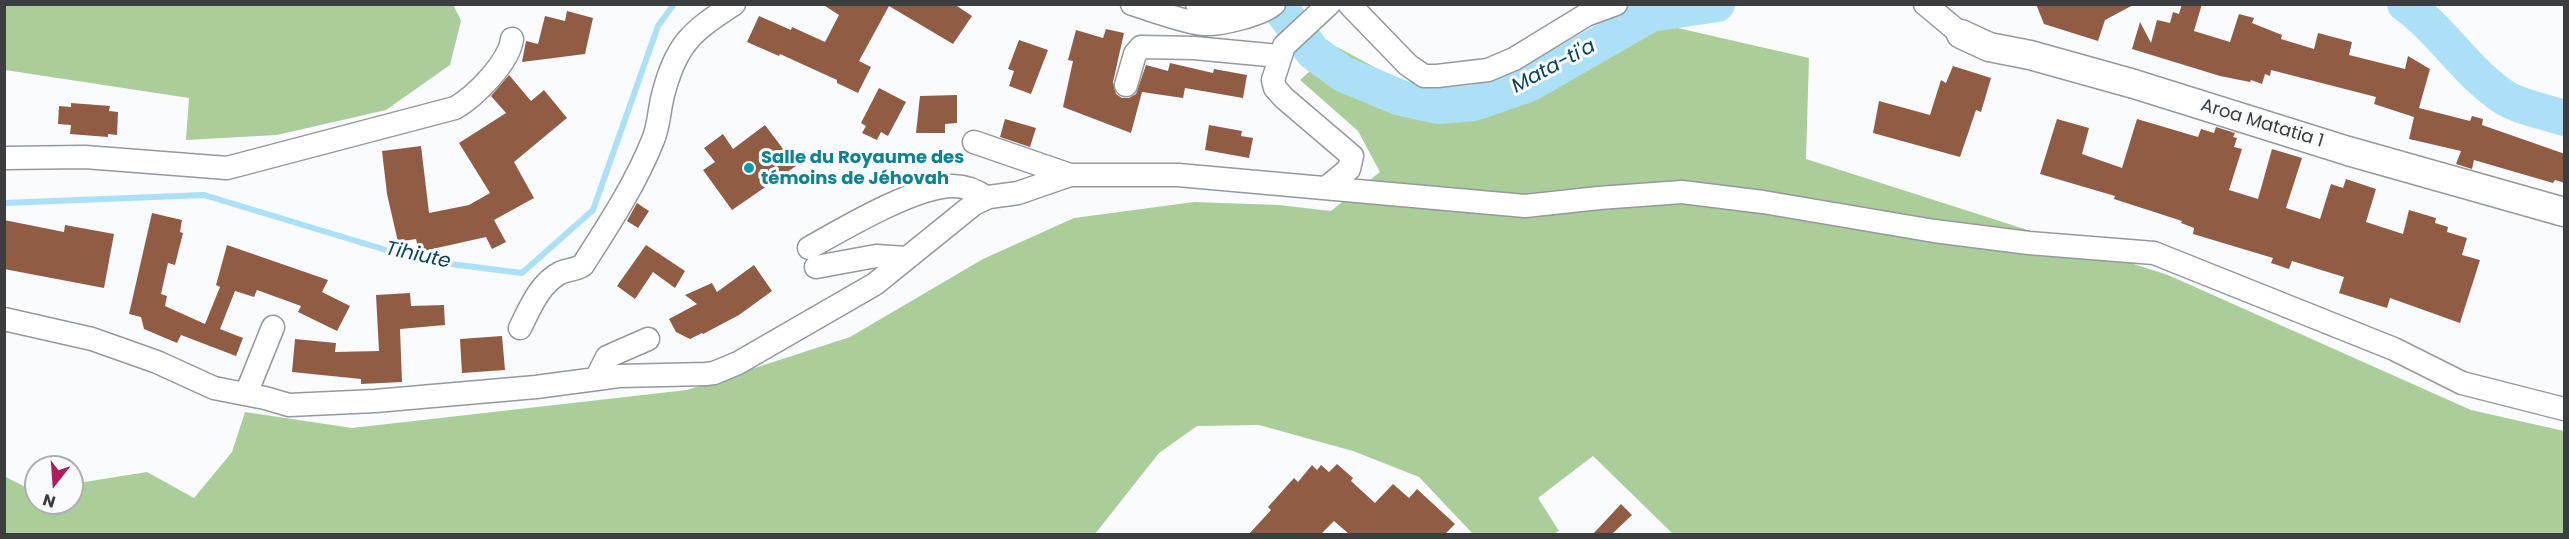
<!DOCTYPE html>
<html>
<head>
<meta charset="utf-8">
<style>
  body { margin:0 }
  #map { position:relative; width:2569px; height:539px; overflow:hidden; background:#f9fbff; font-family:Poppins,sans-serif }
  canvas { display:block }
  .frame { position:absolute; inset:0; border:6px solid #3b3d3f; pointer-events:none }
  .north { position:absolute; left:24px; top:455px; width:60px; height:60px; box-sizing:border-box; background:#f9fbff; border:2px solid #adafb2; border-radius:50%; rotate:197deg; font-size:16px; font-weight:700; line-height:24px; text-align:center; color:#3b3d3f }
  .north::after { content:''; display:block; margin:auto; width:21px; height:27px; background:#ac1f5c; clip-path:polygon(50% 0,100% 100%,50% 72%,0 100%) }
</style>
</head>
<body>
<div id="map">
<canvas width="2569" height="539"></canvas>
<div class="frame"></div>
<div class="north">N</div>
</div>
<script>
const ctx = document.querySelector('canvas').getContext('2d');
ctx.lineJoin = 'round';
function fillPath(path, color) { ctx.fillStyle = color; ctx.fill(path, 'evenodd'); }
function strokePath(path, color, width, dash) { ctx.strokeStyle = color; ctx.lineWidth = width; ctx.lineCap = dash ? 'butt' : 'round'; ctx.setLineDash(dash || []); ctx.stroke(path); }
function drawText(font, color, halo, rows, align = 'center') {
  ctx.font = font + ' Poppins,sans-serif'; ctx.lineWidth = 6; ctx.setLineDash([]); ctx.textBaseline = 'middle'; ctx.strokeStyle = halo; ctx.fillStyle = color; for (const [text, x, y, turn = 0] of rows) {
    ctx.save(); ctx.translate(x, y); ctx.rotate((+turn || 0) * Math.PI / 180); ctx.textAlign = isNaN(turn) ? turn : align; if (halo) ctx.strokeText(text, 0, 0); ctx.fillText(text, 0, 0); ctx.restore();
  }
}
fillPath(new Path2D(`
  M453 4 461 21 450 65 386 110 277 135 186 140 189 98 5 70V5Z
  M1625 16 1809 58 1806 159 2168 275 2471 410 2564 431V534H1673L1593 456 1538 498 1559 531 1553 534H1473L1419 477 1353 451 1259 425 1197 426 1159 453 1095 534H5L4 476 33 491 36 490V503H72V484L147 472 194 498 232 452 245 412 352 428 687 390 850 337 983 259 1074 218 1194 202 1279 205 1331 211 1380 172 1358 131 1300 80 1337 47 1421 92H1446L1507 79 1557 48Z`), '#abcd99');
strokePath(new Path2D(`
  M4 203 204 195 419 260 522 273 593 210 658 26 674 4`), '#abe0f7', 6);
strokePath(new Path2D(`
  M1277 4 1313 52 1343 74 1401 98 1438 106 1474 103 1529 84 1651 14 1717 4
  M2405 4C2444 32 2466 73 2507 99 2523 108 2547 112 2564 118`), '#abe0f7', 36);
fillPath(new Path2D(`
  M822 4H954L972 16 953 44 889 6 859 61 871 67 858 93 837 83V80L780 54 779 56 747 42 759 16 791 30 792 27 825 42 839 15Z
  M2036 4H2135L2105 20 2098 41 2044 24Z
  M2182 4H2202L2194 31 2230 42 2239 14 2254 18 2252 23 2282 35 2281 39 2314 49 2318 33 2352 42 2349 55 2405 69 2408 56 2430 69 2419 108 2470 121 2472 116 2483 119 2482 125 2565 154V183L2555 180 2553 183 2474 160 2472 169 2456 164 2461 151 2409 139 2414 117 2374 104 2376 97 2271 70 2270 76 2265 74 2262 84 2251 80 2250 82 2220 76 2132 49 2140 22 2151 43 2157 20 2170 23 2173 12 2179 14Z
  M567 11 593 18 585 54 522 62 526 41 538 44 545 16 565 21Z
  M1106 29 1124 33 1113 82 1116 94 1122 98H1129L1136 94 1146 65 1168 71 1170 63 1213 73 1214 69 1247 75 1243 98 1185 88 1183 98 1142 92 1131 133 1063 107 1073 61 1068 60 1076 30 1103 38Z
  M1019 40 1048 50 1031 94 1009 86 1014 71 1008 69Z
  M1953 66 1991 78 1981 112 1976 110 1960 157 1873 133 1879 101 1930 115 1941 80 1946 83Z
  M509 75 531 101 544 90 567 118 514 162 534 198 494 220 506 242 492 249 486 237 419 252 416 239 398 242 387 194 382 151 421 146 429 213 469 205 490 193 459 143 506 113 491 96Z
  M879 88 906 102 888 136 881 132 877 140 862 133 866 126 861 123Z
  M957 95V123L945 124V133H916L920 96Z
  M71 103 110 106 109 111 118 112 117 135 108 134V137L70 134 71 125 58 124 59 106 71 107Z
  M1005 119 1036 128 1030 147 1000 137Z
  M2057 119 2089 128 2082 154 2122 168 2137 119 2198 137 2201 129 2214 133 2216 127 2235 133 2233 137 2237 138 2234 147 2242 149 2229 190 2258 199 2272 149 2302 158 2286 208 2320 219 2331 184 2343 188 2346 179 2376 189 2366 222 2403 234 2409 210 2436 218 2435 223 2448 227 2447 232 2467 238 2462 255 2480 260 2460 323 2390 298 2387 308 2339 293 2344 277 2292 261 2289 269 2271 263 2273 258 2193 234 2194 228 2181 223 2182 221 2114 199 2115 196 2040 174Z
  M765 125 796 166 732 210 703 170 715 162 704 148 723 134 733 149Z
  M1209 125 1242 131 1241 136 1253 138 1249 158 1205 150Z
  M637 203 649 211 638 228 627 221Z
  M152 213 182 220 180 232 183 233 175 265 168 263 161 294 167 296 165 306 205 324 220 287 216 285 227 245 328 280 322 292 350 306 337 331 298 312 301 306 257 290 254 297 235 291 220 329 243 338 236 356 181 335 177 343 144 329 141 317 129 314Z
  M4 220 64 232 65 225 114 234 104 288 4 269Z
  M646 245 685 271 675 288 653 272 635 299 617 286Z
  M754 265 772 291 739 315 703 334 702 333 690 339 676 332 669 319 697 304 685 295 712 283 717 292Z
  M410 293 411 306 444 305 445 325 400 329 402 382 361 384V379L292 372 295 339 336 343 335 352 379 351 376 295Z
  M502 336 505 370 462 373 460 339Z
  M1337 464 1353 478 1351 481 1375 503 1393 484 1409 498 1417 489 1455 524 1445 534H1349L1334 521 1321 534H1249L1271 510 1268 507 1294 478 1298 482 1312 465 1317 470 1321 465 1329 472Z
  M1621 504 1632 515 1612 534H1593Z`), '#915c44');
const minor = new Path2D(`
  M1132 4C1149 9 1189 24 1204 24 1220 25 1262 15 1274 4
  M1197 4 1238 14
  M1349 4 1408 65 1424 76H1437L1488 70 1514 59 1586 15 1616 4
  M1925 4 1961 34
  M1126 85 1135 54 1141 47 1194 48 1279 56
  M974 142 1070 175
  M4 158 85 157 227 168 455 108C476 96 509 62 512 39
  M1326 188 1349 169 1352 156 1284 98 1275 88 1273 80 1284 46 1329 4
  M809 248C843 229 915 186 953 186 966 186 976 190 987 198
  M816 267 876 256 907 258
  M4 319 92 339 157 362 214 388 265 398 289 405 375 401 536 387 619 376 706 374 714 373 738 363 875 284 974 204 989 197 1018 193 1070 175H1178L1525 206 1599 198 1682 192 1763 202 1934 231 2029 243 2154 253 2394 349 2462 383 2564 409
  M520 328C530 308 540 283 560 273 568 269 576 270 583 265 609 224 635 185 653 140 659 126 659 110 663 95 676 44 691 32 734 4
  M596 379 607 357 648 339
  M246 394 273 327`);
const major = new Path2D(`
  M1961 34 1989 47 2030 55 2134 84 2348 151 2564 212`);
strokePath(minor, '#95989d', 25);
strokePath(major, '#95989d', 31);
strokePath(minor, '#fff', 22);
strokePath(major, '#fff', 28);
for (const [x, y, r, color] of [
  [749,168,6,"#0f9aa8"]
]) { const dot = new Path2D(); dot.arc(x, y, r, 0, 2 * Math.PI); ctx.fillStyle = color; ctx.fill(dot); strokePath(dot, '#f9fbff', 2); }
drawText('18px', '#3b3d3f', '#f9fbff', [
  ["Aroa Matatia 1",2262,124,17]
]);
drawText('bold 18px', '#0d838f', '#f9fbff', [
  ["Salle du Royaume des",761,158],
  ["témoins de Jéhovah",761,179]
], 'left');
drawText('italic 20px', '#0c465b', '#f9fbff', [
  ["Mata-ti'a",1554,67,-28],
  ["Tihiute",418,256,12]
]);
</script>
</body>
</html>
